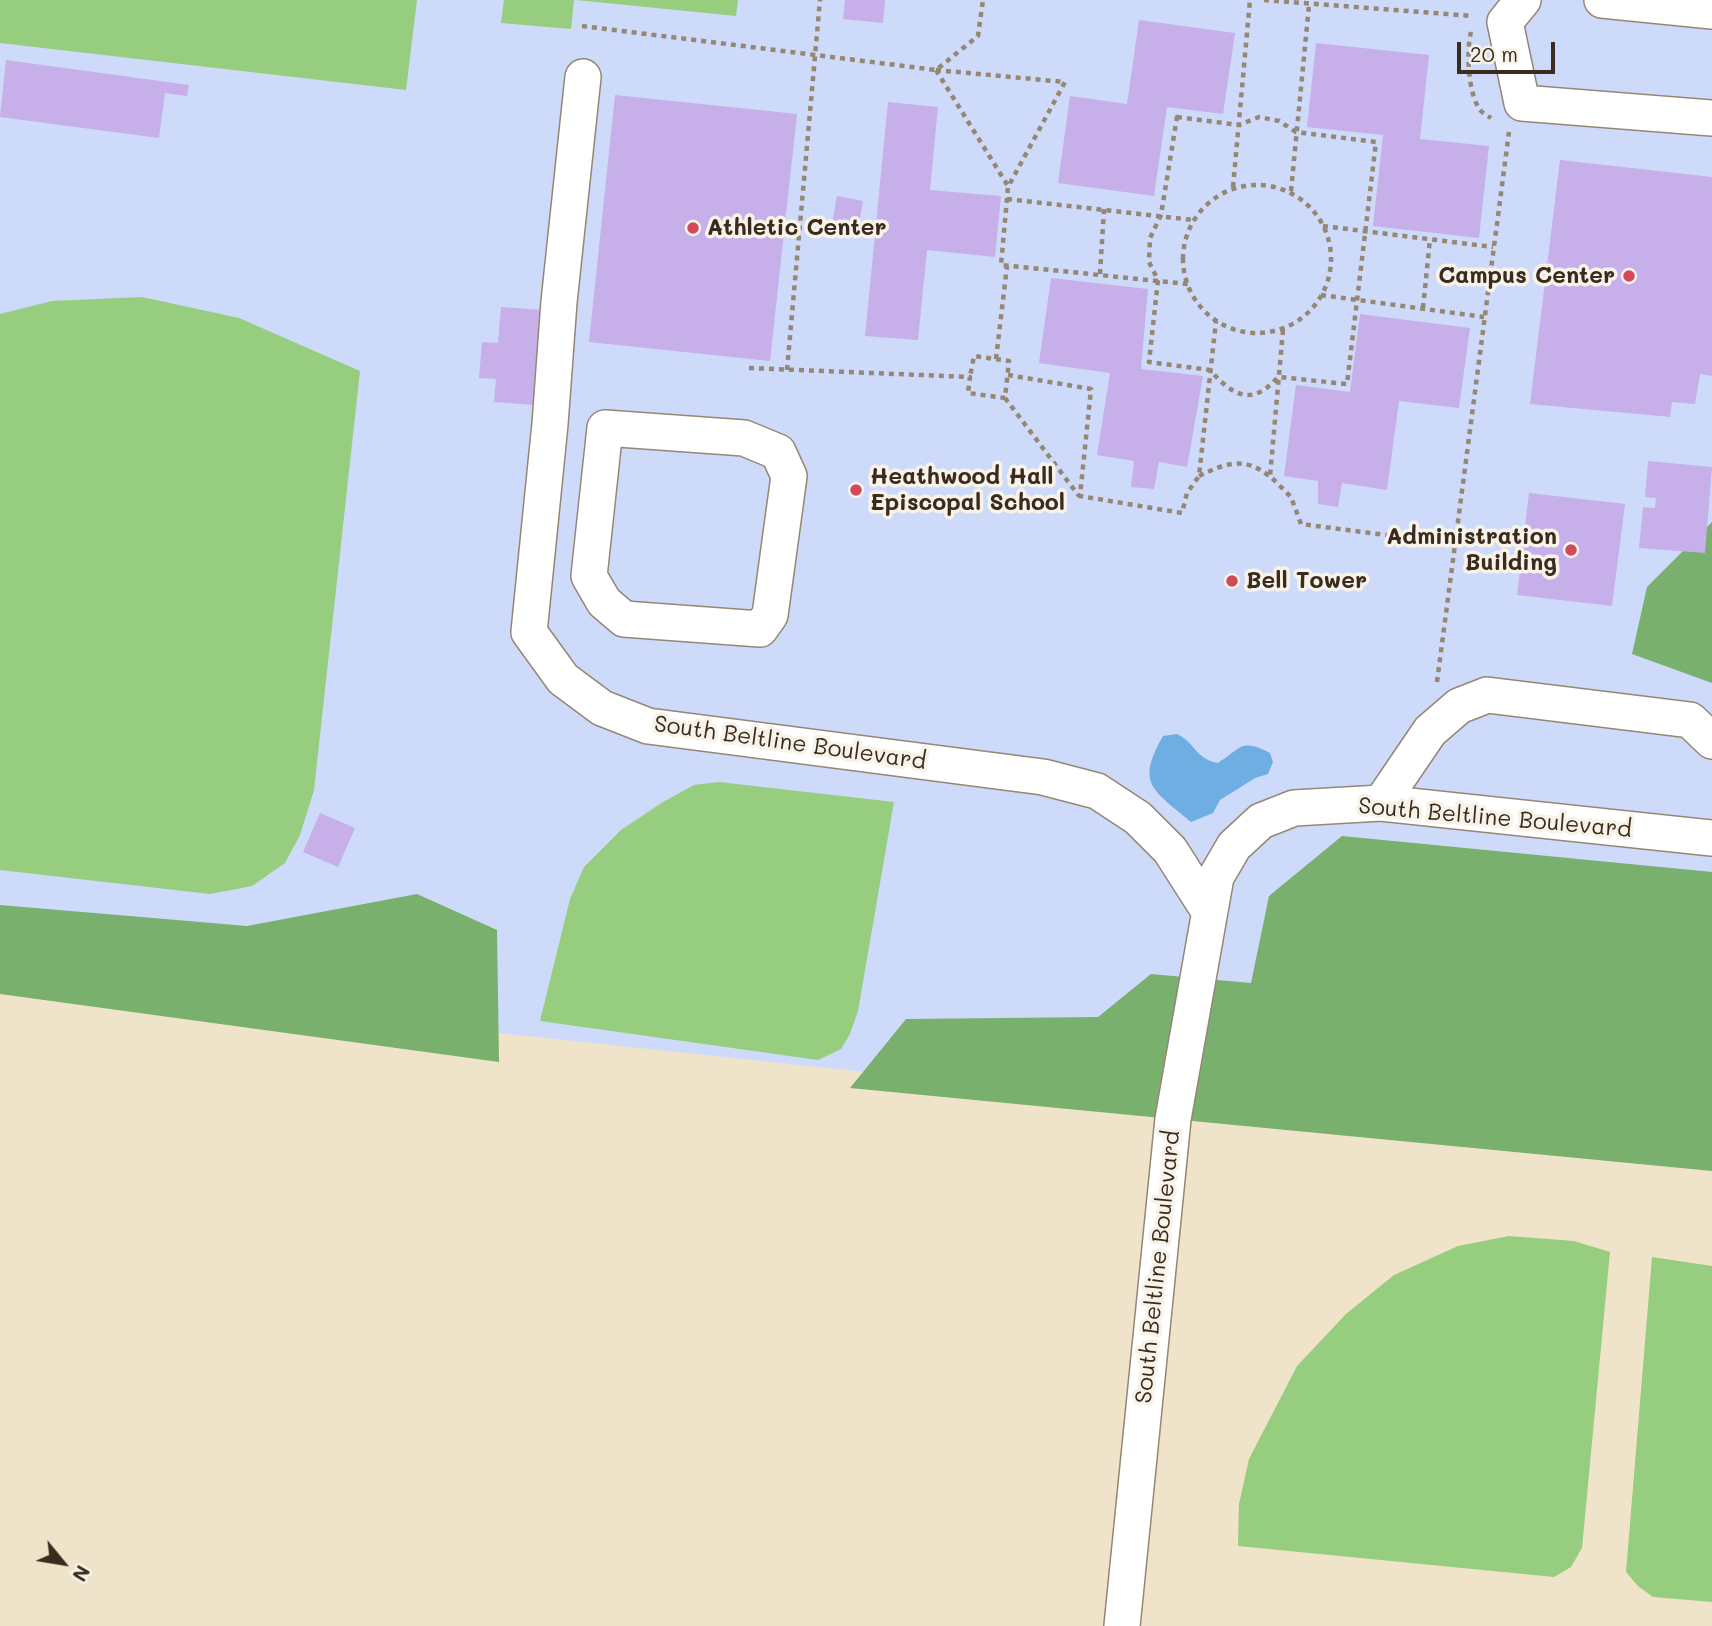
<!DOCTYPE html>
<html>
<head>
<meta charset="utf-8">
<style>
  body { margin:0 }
  #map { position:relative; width:1712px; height:1626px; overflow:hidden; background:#efe4c9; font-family:Mali,sans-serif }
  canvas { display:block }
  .north { position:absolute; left:28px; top:1528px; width:70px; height:70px; -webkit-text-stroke:5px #f7f3e8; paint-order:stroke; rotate:120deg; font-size:19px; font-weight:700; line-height:28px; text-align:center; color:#3b2a1e }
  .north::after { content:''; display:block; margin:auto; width:24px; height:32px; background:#3b2a1e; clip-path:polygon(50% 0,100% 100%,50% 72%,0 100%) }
  .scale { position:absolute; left:1457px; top:42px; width:98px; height:32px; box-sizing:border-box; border:4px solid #3b2a1e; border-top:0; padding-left:9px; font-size:21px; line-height:24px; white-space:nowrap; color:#3b2a1e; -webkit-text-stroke:5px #f7f3e8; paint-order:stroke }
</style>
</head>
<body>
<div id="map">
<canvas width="1712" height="1626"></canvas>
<div class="north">N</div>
<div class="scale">20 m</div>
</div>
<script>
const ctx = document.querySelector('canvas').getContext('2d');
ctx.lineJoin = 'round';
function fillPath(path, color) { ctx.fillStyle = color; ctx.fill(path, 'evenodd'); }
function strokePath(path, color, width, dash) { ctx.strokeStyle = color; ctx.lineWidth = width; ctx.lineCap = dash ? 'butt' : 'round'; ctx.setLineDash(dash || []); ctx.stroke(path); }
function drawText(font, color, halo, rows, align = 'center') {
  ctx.font = font + ' Mali,sans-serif'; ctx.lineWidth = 7; ctx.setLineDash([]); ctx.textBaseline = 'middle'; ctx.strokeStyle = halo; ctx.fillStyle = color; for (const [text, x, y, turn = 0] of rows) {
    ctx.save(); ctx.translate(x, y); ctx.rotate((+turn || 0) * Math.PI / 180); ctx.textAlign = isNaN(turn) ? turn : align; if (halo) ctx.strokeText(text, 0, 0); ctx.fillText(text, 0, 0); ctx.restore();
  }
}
fillPath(new Path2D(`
  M0 0H1712V1162L0 980Z`), '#cedafa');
fillPath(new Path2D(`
  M0 0H417L406 90 0 43Z
  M504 0H574L571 29 501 23Z
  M576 0H738L736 16Z
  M142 297 239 318 360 371 314 790 300 835 285 863 252 886 210 894 0 870V314L52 301Z
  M719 782 894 802 858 1011 850 1034 841 1049 818 1060 540 1021 570 899 584 867 621 830 663 802 694 785Z
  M1509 1236 1574 1241 1610 1252 1582 1548 1571 1567 1554 1577 1238 1546 1239 1504 1249 1459 1297 1366 1346 1314 1394 1275 1458 1246Z
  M1652 1257 1712 1266V1602L1653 1597 1638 1586 1626 1572Z`), '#97cd7e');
fillPath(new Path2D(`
  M1712 522V683L1632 654 1647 587Z
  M1342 836 1712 872V1171L850 1088 906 1019 1098 1017 1151 974 1251 983 1269 896Z
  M417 894 497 930 499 1062 0 994V905L247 926Z`), '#79b06d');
fillPath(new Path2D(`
  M1177 734C1196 743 1195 759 1218 763 1242 748 1240 738 1270 753L1273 762 1268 774 1255 778 1220 800 1213 813 1191 822C1154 790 1135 785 1163 736Z`), '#6eaee2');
fillPath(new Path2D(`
  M845 0H885L883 23 843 19Z
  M1139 20 1235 33 1223 114 1167 107 1154 196 1058 183 1070 96 1127 104Z
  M1316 43 1429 55 1420 139 1489 146 1479 238 1373 226 1383 135 1307 127Z
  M6 60 189 85 187 96 165 93 159 138 0 117Z
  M615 95 797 114 770 361 589 342Z
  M888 102 938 107 930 190 1001 196 995 257 927 250 918 340 865 336Z
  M1560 160 1712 177V376L1700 374 1695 404 1672 402 1670 417 1530 404Z
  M837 196 863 201 857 235 831 230Z
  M1051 278 1148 289 1141 369 1203 376 1187 467 1159 462 1154 489 1131 487 1134 461 1097 455 1110 373 1039 363Z
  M501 307 543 310 535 405 494 402 496 379 479 378 482 342 498 343Z
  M1360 314 1470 328 1459 408 1399 401 1387 490 1342 483 1338 507 1318 504V481L1284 476 1296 385 1350 392Z
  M1648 461 1712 467 1705 553 1639 548 1643 507 1655 508 1656 498 1645 497Z
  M1529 493 1625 504 1612 606 1517 595Z
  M320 813 355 828 338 867 303 852Z`), '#c7afe9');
const minor = new Path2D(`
  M1523 0 1505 22 1522 103 1712 118
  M1602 0 1712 11
  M583 77 559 302 550 424 529 632 563 679 602 708 648 726 1043 777 1097 791 1138 818 1170 850 1209 911
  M605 428 744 438 778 452 789 476 770 615 760 629 624 619 604 602 589 576Z
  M1381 803 1430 731 1459 706 1487 695 1690 720 1712 741
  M1122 1626 1173 1119 1216 877 1234 846 1261 821 1294 808 1381 803 1712 838`);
strokePath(minor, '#958774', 38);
strokePath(new Path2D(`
  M1264 0 1473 16
  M582 26 936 70 978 36 983 0
  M1471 32C1466 51 1468 96 1481 111 1484 114 1488 116 1491 118
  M936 70 1065 82 1008 187 1001 265 1188 284
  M936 70 1008 186
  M1177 117 1239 125 1259 117 1279 121 1296 132 1376 142 1347 384 1278 377C1252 407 1233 396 1210 370L1149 362 1158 280 1149 262 1150 238 1161 215Z
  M1183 259a74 74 0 1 1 148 0a74 74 0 1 1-148 0Z
  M1233 187 1250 0
  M1291 191 1309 5
  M1007 199 1193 220
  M1323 226 1493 247
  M1100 274 1104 209
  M1321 295 1484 317
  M1423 308 1430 239
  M1283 330 1270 476 1291 497 1301 524 1455 544
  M996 359 1007 266
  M749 368 970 377 968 393 1005 398 1009 361 974 356 970 377
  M787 370 820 0
  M1008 375 1091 389 1080 496 1182 513 1187 493 1199 476 1216 321
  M1005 398 1079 496
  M1199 476C1226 463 1244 456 1269 476
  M1437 682 1509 132`), '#958774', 4.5, [5, 5]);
strokePath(minor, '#fff', 35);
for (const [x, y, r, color] of [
  [693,228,7,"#d1495b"],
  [1629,276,7,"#d1495b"],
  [856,490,7,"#d1495b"],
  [1571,550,7,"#d1495b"],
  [1232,581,7,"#d1495b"]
]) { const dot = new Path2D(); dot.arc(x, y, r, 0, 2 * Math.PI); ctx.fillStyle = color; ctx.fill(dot); strokePath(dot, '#f7f3e8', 2.5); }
drawText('bold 23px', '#3b2a1e', '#f7f3e8', [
  ["Athletic Center",707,228],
  ["Campus Center",1615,276,"right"],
  ["Heathwood Hall",870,477],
  ["Episcopal School",870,503],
  ["Administration",1557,537,"right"],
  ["Building",1557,563,"right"],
  ["Bell Tower",1246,581]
], 'left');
drawText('23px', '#3b2a1e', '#f7f3e8', [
  ["South Beltline Boulevard",790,743,8],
  ["South Beltline Boulevard",1495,818,5],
  ["South Beltline Boulevard",1158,1267,-84]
]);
</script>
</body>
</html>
